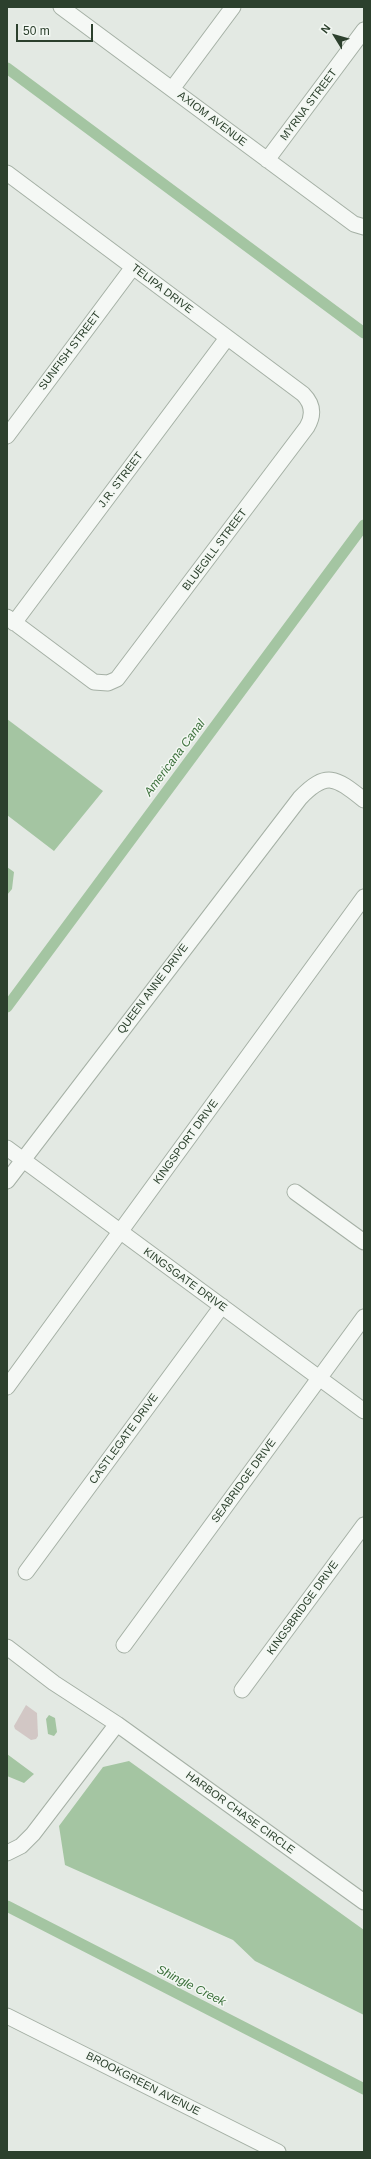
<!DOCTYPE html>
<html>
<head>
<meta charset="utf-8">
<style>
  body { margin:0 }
  #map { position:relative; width:371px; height:2159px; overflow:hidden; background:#e3e9e3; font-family:Arial,sans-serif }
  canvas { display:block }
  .frame { position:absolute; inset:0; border:8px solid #2c402d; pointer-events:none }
  .north { position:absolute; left:315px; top:16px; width:40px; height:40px; -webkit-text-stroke:3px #f2f7f2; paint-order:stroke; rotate:307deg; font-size:11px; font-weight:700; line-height:16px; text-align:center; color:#2c402d }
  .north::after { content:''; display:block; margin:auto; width:14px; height:18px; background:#2c402d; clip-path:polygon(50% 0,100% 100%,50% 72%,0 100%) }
  .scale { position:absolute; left:16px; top:24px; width:77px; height:18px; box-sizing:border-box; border:2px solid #2c402d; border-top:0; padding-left:5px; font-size:12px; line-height:14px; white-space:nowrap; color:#2c402d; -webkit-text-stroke:3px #f2f7f2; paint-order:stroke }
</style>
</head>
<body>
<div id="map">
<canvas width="371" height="2159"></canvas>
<div class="frame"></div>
<div class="north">N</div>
<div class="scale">50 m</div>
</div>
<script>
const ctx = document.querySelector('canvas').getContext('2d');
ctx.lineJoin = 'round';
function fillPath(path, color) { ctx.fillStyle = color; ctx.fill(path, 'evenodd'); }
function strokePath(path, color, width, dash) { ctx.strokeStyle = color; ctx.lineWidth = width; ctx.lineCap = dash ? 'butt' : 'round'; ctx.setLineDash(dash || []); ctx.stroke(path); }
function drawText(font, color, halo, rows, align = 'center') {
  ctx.font = font + ' Arial,sans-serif'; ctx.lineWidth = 3; ctx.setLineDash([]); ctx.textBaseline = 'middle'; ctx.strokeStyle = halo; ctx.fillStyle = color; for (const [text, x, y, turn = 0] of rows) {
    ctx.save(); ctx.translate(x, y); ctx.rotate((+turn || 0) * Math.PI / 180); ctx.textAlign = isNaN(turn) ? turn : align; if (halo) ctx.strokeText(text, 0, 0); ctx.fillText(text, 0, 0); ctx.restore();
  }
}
fillPath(new Path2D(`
  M26 1705 37 1713 38 1736 36 1739 31 1740 15 1729 14 1726Z`), '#d2c7c5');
fillPath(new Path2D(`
  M7 719 103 791 54 851 7 815Z
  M7 867 14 872 12 889 7 895Z
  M49 1715 55 1718 57 1732 54 1736 48 1734 46 1719Z
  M7 1754 34 1774 24 1783 7 1776Z
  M129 1761 364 1930V2015L255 1961 233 1940 65 1865 59 1826 103 1767Z`), '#a4c5a2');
strokePath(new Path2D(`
  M7 68 364 333
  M7 1007 364 525
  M7 1906 364 2089`), '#a4c5a2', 11);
const minor = new Path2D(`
  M61 7 354 224 364 227
  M172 89 233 7
  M267 160 364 30
  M7 173 303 394C313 404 314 415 307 427L117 679 108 683 94 682 7 617
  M7 436 133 267
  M14 623 227 338
  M7 1148 364 1411
  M7 1181 300 798C327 770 336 778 364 800
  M295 1192 364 1242
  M7 1387 364 897
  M26 1572 222 1306
  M124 1645 364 1317
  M7 1647 54 1683 117 1724 364 1902
  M242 1690 364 1525
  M7 1853 21 1846 33 1834 117 1724
  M7 2016 278 2152`);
strokePath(minor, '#a5b0a5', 17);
strokePath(minor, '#f5f8f5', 15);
drawText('11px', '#2c402d', '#f2f7f2', [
  ["MYRNA STREET",309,105,-53],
  ["AXIOM AVENUE",212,119,37],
  ["TELIPA DRIVE",162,289,37],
  ["SUNFISH STREET",70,351,-53],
  ["J.R. STREET",121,480,-53],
  ["BLUEGILL STREET",215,550,-53],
  ["QUEEN ANNE DRIVE",153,989,-53],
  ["KINGSPORT DRIVE",186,1142,-54],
  ["KINGSGATE DRIVE",185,1280,36],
  ["CASTLEGATE DRIVE",124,1439,-54],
  ["SEABRIDGE DRIVE",244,1481,-54],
  ["KINGSBRIDGE DRIVE",303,1608,-54],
  ["HARBOR CHASE CIRCLE",240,1813,36],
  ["BROOKGREEN AVENUE",143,2084,27]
]);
drawText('italic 12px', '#3c703b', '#f2f7f2', [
  ["Americana Canal",175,758,-53],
  ["Shingle Creek",191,1986,27]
]);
</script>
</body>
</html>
